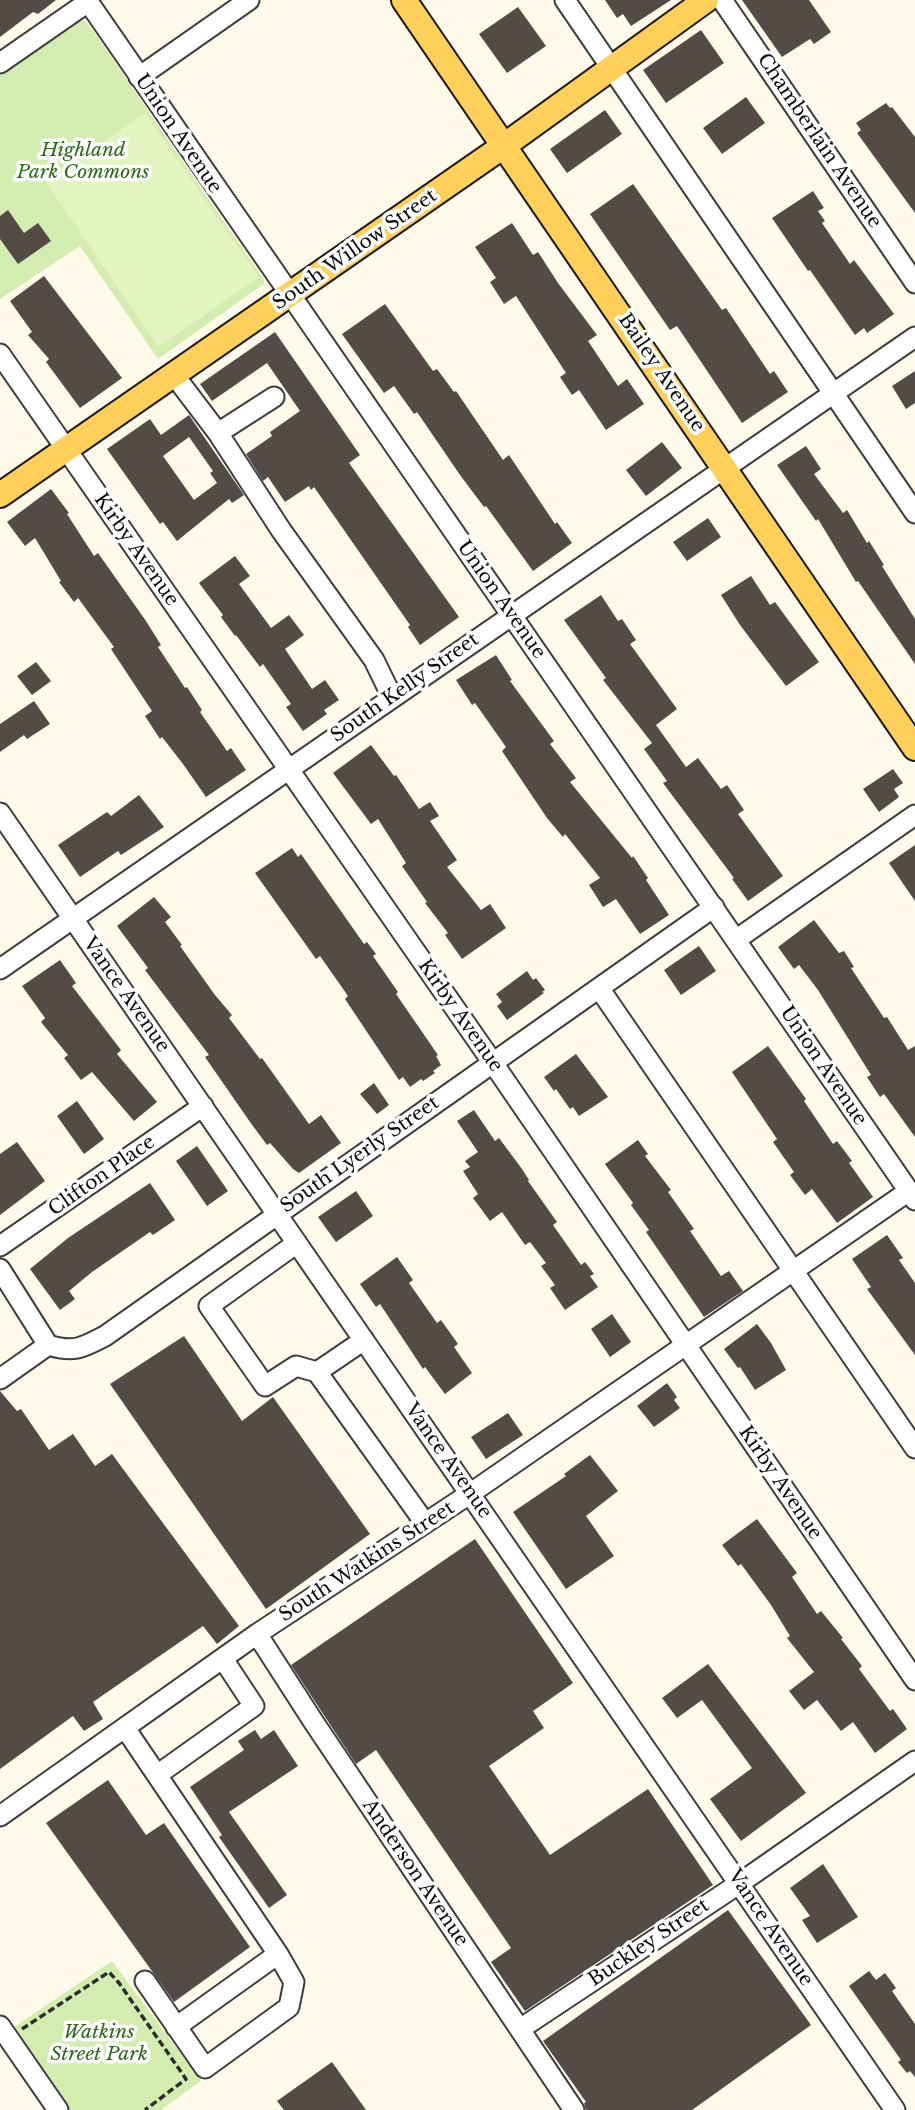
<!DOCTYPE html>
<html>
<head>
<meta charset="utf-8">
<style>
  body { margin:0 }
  canvas { display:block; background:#fffae9 }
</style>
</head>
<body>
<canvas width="915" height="2110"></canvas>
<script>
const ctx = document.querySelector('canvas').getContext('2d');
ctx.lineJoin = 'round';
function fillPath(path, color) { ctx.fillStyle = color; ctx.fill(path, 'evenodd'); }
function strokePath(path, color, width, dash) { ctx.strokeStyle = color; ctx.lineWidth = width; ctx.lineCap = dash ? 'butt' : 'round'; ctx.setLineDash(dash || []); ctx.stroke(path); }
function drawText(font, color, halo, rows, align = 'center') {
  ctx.font = font + ' "Libre Baskerville",serif'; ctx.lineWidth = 7; ctx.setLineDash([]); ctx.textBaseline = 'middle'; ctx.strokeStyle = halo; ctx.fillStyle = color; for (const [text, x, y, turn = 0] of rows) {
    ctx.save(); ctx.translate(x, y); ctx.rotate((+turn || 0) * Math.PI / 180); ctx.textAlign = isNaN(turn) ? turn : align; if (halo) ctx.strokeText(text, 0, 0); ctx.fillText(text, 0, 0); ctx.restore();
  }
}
fillPath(new Path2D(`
  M78 21H85L90 26 264 280V284L158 359 80 246 0 299V75Z
  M112 1961 201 2081 161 2110H71L14 2027Z`), '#d2edaf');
fillPath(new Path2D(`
  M145 113 259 277 158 347 46 182Z`), '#e4f4c1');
fillPath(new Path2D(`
  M0 0H56L38 14 33 12 0 37Z
  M605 0H671L631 26 623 14 617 18Z
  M742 0H809L831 32 814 44 810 39 782 57Z
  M518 7 546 46 507 73 479 34Z
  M701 30 724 63 666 103 643 70Z
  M746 97 765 123 722 154 703 128Z
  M886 103 890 108 892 107 915 137V213L857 133 861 130 856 123Z
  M605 110 622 134 567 173 550 149Z
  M633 184 722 310 726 308 770 374 774 371 788 392 742 423 677 326 670 330 590 214Z
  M813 191 824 208 818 211 825 221 822 223 850 264 854 260 894 314 867 333 864 328 855 335 810 270 808 271 772 218Z
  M8 210 24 233 38 223 51 241 18 264 0 239V216Z
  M512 223 533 255 538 252 558 283 597 335 588 341 618 386 627 379 644 404 606 430 579 390 572 395 560 377 566 373 516 296 504 304 490 282 496 278 475 247Z
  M44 276 122 378 80 408 46 362 49 359 28 335 32 332 10 301Z
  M385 304 433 371 437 369 454 392 456 391 503 460 509 455 555 524 557 522 572 543 533 571 486 506 484 507 460 475 417 412 414 414 394 386 384 393 342 334Z
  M275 332 360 455 349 463 459 617 420 645 408 627 410 625 314 487 311 490 309 486 285 502 268 477 263 481 246 454 272 436 270 432 300 411 267 363 212 401 200 384Z
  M915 371V403L906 409 892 386Z
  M189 415 244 495 232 503 229 499 177 541 163 522 160 524 107 449 150 419 161 435ZM189 437 213 471 210 473 217 483 194 500 163 456Z
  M662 442 682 468 646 496 626 470Z
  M806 446 821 469 814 474 843 513 847 510 867 543 869 541 884 565 882 566 915 619V664L858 581 856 582 818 519 816 521 777 465Z
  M51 489 69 513 67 514 94 556 98 553 146 621 161 645 158 647 185 688 187 687 202 710 200 712 227 751 231 748 246 770 206 797 183 764 162 737 160 739 145 716 152 711 111 649 114 647 78 598 74 602 59 582 61 581 35 538 25 546 7 522Z
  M708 518 721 537 687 561 673 542Z
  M235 556 250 576 239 584 271 628 289 615 304 635 285 649 312 689 325 680 339 700 324 710 327 714 303 731 286 707 291 704 263 664 260 667 236 635 235 636 221 617 223 615 199 583Z
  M751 576 770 605 775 602 819 662 786 686 740 625 721 595Z
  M601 595 618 621 622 619 636 640 630 644 677 709 656 725 686 767 698 758 721 789 727 785 744 810 738 814 783 876 748 901 732 879 734 878 663 783 667 781 644 749 652 743 603 680 606 678 564 620Z
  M496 655 512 680 510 681 554 741 550 744 576 778 570 782 632 858 633 856 648 878 646 880 669 915 640 934 616 899 603 907 589 885 600 878 565 834 563 837 547 818 502 751 506 747 475 703 472 705 456 680Z
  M36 662 51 681 32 695 17 676Z
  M34 701 50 724 27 739 24 735 0 752V724Z
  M371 745 394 776 396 775 419 809 430 802 439 816 430 821 457 860 447 867 481 910 490 904 506 928 462 959 445 935 448 933 425 903 427 902 402 866 406 863 378 819 371 824 333 773Z
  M893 769 903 783 894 789 899 797 879 812 863 789Z
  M139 795 164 827 121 855 118 851 80 877 58 845 107 812 111 816Z
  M915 845V901L889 863Z
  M292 848 298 857 301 854 364 944 367 942 376 954 373 956 398 992 396 994 438 1055 436 1056 441 1065 433 1071 435 1073 423 1081 421 1079 410 1087 403 1077 399 1080 345 999 348 996 320 956 316 959 255 873Z
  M154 897 171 917 165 922 182 945 180 946 215 995 232 1015 229 1018 260 1059 262 1058 309 1124 321 1115 341 1143 299 1173 293 1169 270 1143 267 1145 250 1122 205 1057 209 1055 145 970 148 968 117 926Z
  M814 920 839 953 844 951 854 967 851 968 884 1018 887 1017 908 1050 915 1046V1137L884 1094 880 1097 867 1077 871 1075 818 990 799 965 794 969 778 947Z
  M699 946 716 971 681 995 664 970Z
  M60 960 76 983 72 986 121 1050 117 1054 157 1102 134 1121 92 1072 81 1080 64 1058 68 1055 41 1022 45 1018 22 986Z
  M527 971 533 980 536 978 545 990 542 992 544 993 507 1020 497 1006 502 1002 496 994Z
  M768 1046 806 1099 804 1101 833 1144 837 1141 852 1161 849 1163 873 1197 837 1223 812 1189 805 1195 790 1175 794 1172 773 1142 777 1139 732 1072Z
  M576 1054 608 1097 579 1116 573 1107 570 1109 556 1089 554 1091 544 1077Z
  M374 1083 389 1105 377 1114 360 1094Z
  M77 1101 104 1139 84 1154 57 1116Z
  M474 1110 495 1141 499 1138 522 1169 529 1180 528 1181 557 1222 553 1225 581 1265 585 1262 594 1274 590 1276 598 1287 565 1310 550 1288 555 1285 541 1266 546 1263 530 1242 525 1245 502 1212 490 1221 473 1198 478 1194 463 1171 470 1167 465 1161 478 1152 457 1121Z
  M638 1140 648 1154 645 1156 671 1190 668 1192 694 1229 690 1231 721 1276 729 1271 743 1291 704 1317 646 1232 649 1230 631 1205 633 1203 605 1164Z
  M17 1142 45 1181 0 1215V1154Z
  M197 1146 228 1191 207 1206 176 1161Z
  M150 1183 175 1220 153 1235 150 1232 92 1272 69 1291 75 1299 60 1310 30 1269 68 1238Z
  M356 1191 373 1216 336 1242 318 1217Z
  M887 1235 903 1258 899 1260 915 1283V1355L867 1289 871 1287 852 1259Z
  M397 1257 413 1280 409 1283 437 1323 441 1320 458 1344 454 1347 472 1373 445 1394 425 1367 423 1369 380 1304 376 1307 360 1284Z
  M612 1314 631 1342 610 1357 591 1329Z
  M757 1324 771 1343 786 1370 755 1390 740 1367 738 1368 724 1349Z
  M184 1336 242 1421 273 1397 370 1534 266 1609 110 1384Z
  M667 1383 677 1397 674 1400 680 1408 654 1427 637 1406Z
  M0 1391 17 1411 21 1409 49 1450 73 1434 95 1466 112 1454 239 1626 217 1644 203 1626 93 1702 103 1719 84 1731 73 1716 0 1769Z
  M508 1413 523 1435 486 1459 471 1437Z
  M590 1455 618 1491 586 1516 614 1556 566 1589 513 1512 566 1476 564 1474Z
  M757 1519 797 1573 792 1577 817 1614 821 1611 843 1638 841 1639 862 1666 859 1669 890 1711 893 1709 907 1729 875 1753 853 1722 841 1731 817 1700 804 1710 789 1691 814 1672 787 1638 790 1636 771 1605 741 1564 738 1566 722 1545Z
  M475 1539 573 1683 533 1711 544 1728 489 1766 550 1855 648 1789 713 1885 525 2011 491 1962 511 1948 376 1750 356 1764 291 1665Z
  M708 1664 806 1793 741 1841 710 1799 752 1768 702 1700 677 1718 662 1698Z
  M255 1730 261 1739 274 1730 298 1766 229 1812 287 1895 269 1908 219 1837 222 1835 190 1787 244 1750 238 1741Z
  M108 1780 146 1835 164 1823 250 1947 174 2002 46 1823Z
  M823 1864 858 1917 817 1943 802 1920 810 1916 790 1888Z
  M728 1910 811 2025 692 2110H586L584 2103 586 2102 543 2041Z
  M869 1971 876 1980 885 1973 896 1988 892 1991 915 2024V2077L910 2071 907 2073 898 2062 901 2060 849 1986Z
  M332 2062 366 2110H284L277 2101Z`), '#554b46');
const minor = new Path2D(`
  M87 0 915 1200
  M565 0 915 513
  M722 0 915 283
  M0 63 88 2
  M139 77 249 0
  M0 354 493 1063 915 1680
  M174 375 218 433 281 530 374 660 392 697
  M218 433 274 397
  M0 813 895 2110
  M737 939 915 815
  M0 969 915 337
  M599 988 915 1448
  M297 1243 209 1306 265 1386 296 1366 317 1372
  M0 1246 203 1106
  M0 1269 48 1345
  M364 1340 317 1372 425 1523
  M0 1379 48 1345C74 1353 82 1348 105 1336L714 907
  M257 1634 313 1721 574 2110
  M125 1728 278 1954 294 1982 289 2007 205 2068 145 1981
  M157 1775 254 1706 223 1659
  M0 1816 257 1634 471 1493 909 1191
  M0 2026 58 2110
  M176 2027 278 1954
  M520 2029 740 1883 915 1761`);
const major = new Path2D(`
  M404 0 915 748
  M0 495 505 145 706 0`);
strokePath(minor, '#3e3e3e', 23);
strokePath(major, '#1c1c1c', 28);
strokePath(new Path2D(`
  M22 2029 109 1972 119 1983 186 2079 145 2110`), '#2d2d2d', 3.5, [7, 3.5]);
strokePath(minor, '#fff', 19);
strokePath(major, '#ffd059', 24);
drawText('19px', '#0b0b0b', '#fff', [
  ["Union Avenue",178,134,56],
  ["Chamberlain Avenue",819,141,56],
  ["South Willow Street",355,250,-35],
  ["Bailey Avenue",661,373,56],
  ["Kirby Avenue",136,550,55],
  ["Union Avenue",501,600,55],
  ["South Kelly Street",405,688,-35],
  ["Vance Avenue",126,995,55],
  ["Kirby Avenue",460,1016,55],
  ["Union Avenue",823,1066,56],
  ["South Lyerly Street",360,1155,-35],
  ["Clifton Place",102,1176,-35],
  ["Vance Avenue",448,1461,55],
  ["Kirby Avenue",780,1483,56],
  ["South Watkins Street",367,1562,-33],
  ["Anderson Avenue",415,1873,56],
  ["Vance Avenue",770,1928,56],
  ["Buckley Street",649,1943,-34]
]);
drawText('italic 19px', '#2a6916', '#fff', [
  ["Highland",83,151],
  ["Park Commons",83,173],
  ["Watkins",99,2033],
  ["Street Park",99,2055]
]);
</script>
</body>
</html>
